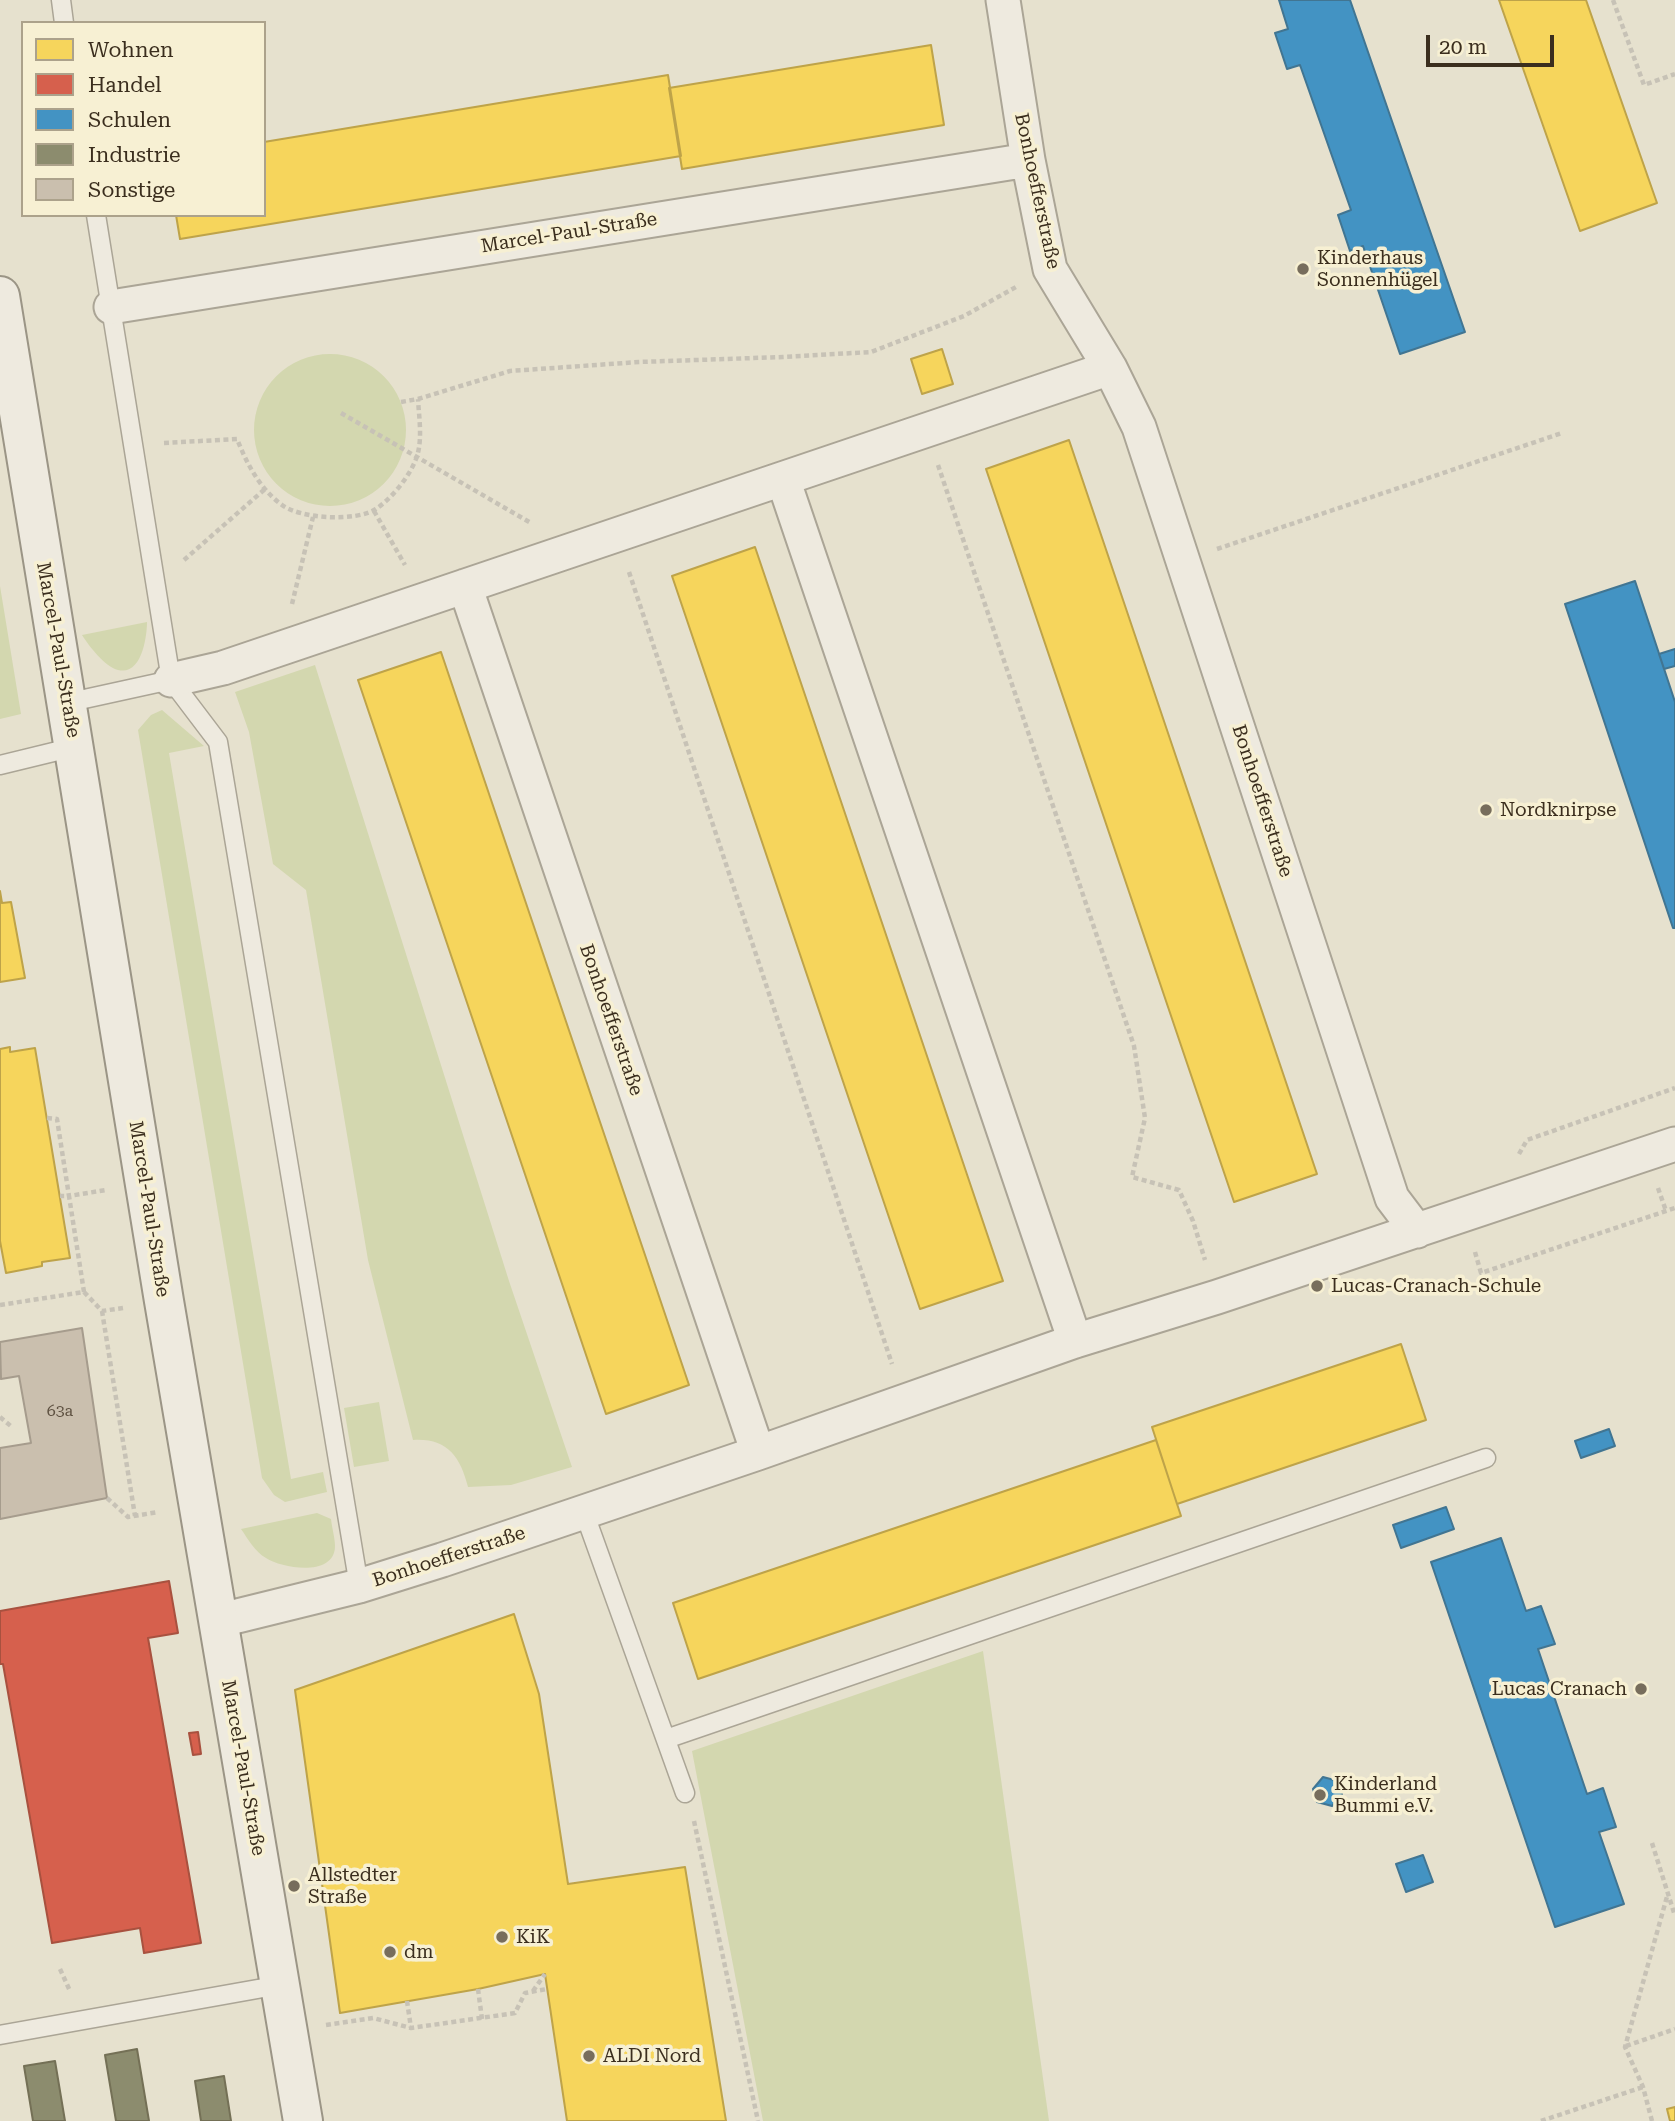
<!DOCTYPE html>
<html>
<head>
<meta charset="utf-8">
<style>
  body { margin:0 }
  #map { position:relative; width:1675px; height:2121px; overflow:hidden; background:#e6e1ce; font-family:"Roboto Serif",serif }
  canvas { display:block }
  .legend { position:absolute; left:21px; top:21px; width:245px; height:196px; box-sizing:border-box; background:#f7f0d3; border:2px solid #aca28b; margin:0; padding:9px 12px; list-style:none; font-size:21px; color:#3b2e1e }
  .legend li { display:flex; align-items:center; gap:14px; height:35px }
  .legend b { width:35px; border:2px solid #aca28b }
  .scale { position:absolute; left:1426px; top:35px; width:128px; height:32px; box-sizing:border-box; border:4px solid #3b2e1e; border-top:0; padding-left:9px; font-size:21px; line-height:24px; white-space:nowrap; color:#3b2e1e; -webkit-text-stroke:5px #f7f0d3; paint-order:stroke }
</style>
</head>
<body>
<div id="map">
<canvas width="1675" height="2121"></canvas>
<ul class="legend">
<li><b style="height:19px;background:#f6d55c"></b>Wohnen</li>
<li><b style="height:19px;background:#d6604d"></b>Handel</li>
<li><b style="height:19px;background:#4393c3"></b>Schulen</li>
<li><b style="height:19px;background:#8c8c6e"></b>Industrie</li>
<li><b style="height:19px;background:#cabfae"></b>Sonstige</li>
</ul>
<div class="scale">20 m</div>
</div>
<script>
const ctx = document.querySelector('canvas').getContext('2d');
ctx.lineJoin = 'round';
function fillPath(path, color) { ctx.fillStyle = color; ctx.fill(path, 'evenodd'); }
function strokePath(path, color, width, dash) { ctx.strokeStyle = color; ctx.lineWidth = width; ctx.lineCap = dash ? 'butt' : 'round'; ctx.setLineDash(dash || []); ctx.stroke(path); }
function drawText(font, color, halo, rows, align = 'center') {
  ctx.font = font + ' "Roboto Serif",serif'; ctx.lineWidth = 7; ctx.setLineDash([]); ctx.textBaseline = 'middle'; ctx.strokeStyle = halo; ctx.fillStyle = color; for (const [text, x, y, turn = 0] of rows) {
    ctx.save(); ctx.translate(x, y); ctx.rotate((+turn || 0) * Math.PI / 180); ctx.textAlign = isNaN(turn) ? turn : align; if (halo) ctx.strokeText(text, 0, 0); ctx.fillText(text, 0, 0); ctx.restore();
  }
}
fillPath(new Path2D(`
  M254 430a76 76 0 1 1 152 0a76 76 0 1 1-152 0Z
  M0 586 21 714 0 719Z
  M147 622C147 636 142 676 118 670 105 667 89 646 82 635Z
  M315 665 509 1281 572 1467 511 1485 468 1487C460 1456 447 1438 413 1440L368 1260 306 890 273 864 249 732 235 692Z
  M162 710 204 746 169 753 291 1479 323 1472 327 1492 285 1502 274 1495 262 1478 138 730 151 715Z
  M379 1402 389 1461 354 1467 344 1408Z
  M317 1513 331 1519C332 1528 335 1538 335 1546 335 1577 283 1569 266 1558 255 1552 248 1539 241 1529Z
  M983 1651 1049 2121H763L692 1751Z`), '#d3d7af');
const homes = new Path2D(`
  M1499 0H1586L1657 203 1580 231Z
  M931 45 944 125 682 169 669 88Z
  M668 75 681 156 180 239 176 215H264V142Z
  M942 349 953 384 922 394 911 359Z
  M1069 440 1317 1174 1234 1202 986 469Z
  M755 547 1003 1281 920 1309 672 576Z
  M441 652 689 1385 606 1414 358 680Z
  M0 891 2 903 11 902 25 978 0 982Z
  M10 1047V1052L35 1048 70 1258 42 1262V1266L6 1273 0 1241V1049Z
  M1401 1344 1426 1420 1177 1504 1152 1427Z
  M1156 1440 1181 1516 698 1679 673 1603Z
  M514 1614 539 1694 568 1884 685 1867 726 2121H567L545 1974 478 1989 340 2013 295 1690Z
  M1675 2107V2121H1670L1667 2109Z`);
fillPath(homes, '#f6d55c');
strokePath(homes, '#bea349', 2);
const shops = new Path2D(`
  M169 1581 178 1633 148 1638 201 1943 144 1953 140 1928 52 1943 3 1664H0V1611Z
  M198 1732 201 1754 193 1755 189 1733Z`);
fillPath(shops, '#d6604d');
strokePath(shops, '#a8513f', 2);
const schools = new Path2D(`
  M1279 0H1350L1465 332 1400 354 1363 246 1350 251 1338 215 1351 210 1300 65 1287 69 1275 33 1288 29Z
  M1635 581 1675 702V928H1673L1565 604Z
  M1675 649V666L1664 669 1659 654Z
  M1609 1429 1615 1446 1581 1458 1575 1441Z
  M1446 1507 1454 1529 1401 1548 1393 1525Z
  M1501 1538 1526 1611 1541 1606 1555 1644 1538 1649 1587 1794 1603 1788 1616 1827 1599 1832 1624 1904 1555 1927 1431 1562Z
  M1323 1777 1338 1781 1342 1794 1332 1806 1317 1802 1313 1789Z
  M1423 1855 1433 1882 1406 1892 1396 1864Z`);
fillPath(schools, '#4393c3');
strokePath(schools, '#417592', 2);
const industry = new Path2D(`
  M137 2049 149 2121H116L105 2055Z
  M55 2061 65 2121H33L24 2066Z
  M224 2076 231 2121H201L195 2081Z`);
fillPath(industry, '#8c8c6e');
strokePath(industry, '#747056', 2);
const building = new Path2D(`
  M82 1328 107 1498 0 1519V1448L31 1443 19 1376 1 1379 0 1342Z`);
fillPath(building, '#cabfae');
strokePath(building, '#a69c8d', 2);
const lane = new Path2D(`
  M61 0 64 23
  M96 215 171 680 218 742 359 1586
  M66 703 171 680
  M0 765 74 747
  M584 1512 685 1793
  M666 1739 1486 1458
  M0 2035 280 1985`);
const street = new Path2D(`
  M1003 0 1028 160 1050 269 1110 368 1139 427 1392 1198 1417 1231
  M111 307 1028 160
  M783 479 1075 1341
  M465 586 758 1453
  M171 680 223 668 1110 368
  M217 1621 359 1586 442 1560 758 1453 1075 1341 1217 1297 1675 1144`);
const secondary = new Path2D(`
  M0 296 164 1301 303 2121`);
strokePath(lane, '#aba596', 21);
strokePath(street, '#aba596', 37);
strokePath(secondary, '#9b9586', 42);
strokePath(new Path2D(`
  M1613 0 1644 85 1675 74
  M401 402 418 399 510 371 639 362 783 357 871 352 964 316 1016 287
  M341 413 531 523
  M164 443 237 439C247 464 260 489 282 505 301 519 356 522 376 509 392 498 409 477 416 459 423 441 419 418 418 399
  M938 465 1134 1046 1145 1118 1132 1177 1179 1190 1193 1221 1205 1260
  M374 511 405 565
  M1217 549 1562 433
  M184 560 265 489
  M629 572 892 1364
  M292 604 313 517
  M47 1118 57 1119 69 1196 106 1190
  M1519 1154 1527 1140 1675 1088
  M1658 1188 1666 1211
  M1475 1252 1481 1273 1675 1208
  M84 1292 102 1311 123 1308
  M0 1305 84 1292 69 1196H60
  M102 1311 135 1516
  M0 1417 12 1427
  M107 1498 128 1517 158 1512
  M694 1821 758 2121
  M1652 1843 1675 1916
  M60 1969 70 1991
  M478 1989 482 2019
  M533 1991 545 1974
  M407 2001 411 2028
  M326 2025 373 2018 411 2028 515 2013 525 1993 547 1989
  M1626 2046 1675 2029
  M1541 2121 1643 2087
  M1652 2121 1643 2087 1625 2047 1668 1893`), '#c7c2b6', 4.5, [5, 3.5]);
strokePath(lane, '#eeeadf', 18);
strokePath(street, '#eeeadf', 33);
strokePath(secondary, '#eeeadf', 38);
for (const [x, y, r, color] of [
  [1303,269,7,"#776d5c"],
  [1486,810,7,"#776d5c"],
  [1317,1286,7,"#776d5c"],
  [1641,1689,7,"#776d5c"],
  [1320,1795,7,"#776d5c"],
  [294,1886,7,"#776d5c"],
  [502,1937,7,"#776d5c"],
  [390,1952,7,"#776d5c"],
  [589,2056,7,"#776d5c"]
]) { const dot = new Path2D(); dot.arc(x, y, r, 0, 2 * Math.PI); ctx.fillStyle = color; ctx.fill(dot); strokePath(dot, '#f7f0d3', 2.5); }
drawText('16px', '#5f5242', null, [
  ["63a",60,1411]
]);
drawText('19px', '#3b2e1e', '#f7f0d3', [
  ["Bonhoefferstraße",1037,191,78],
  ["Marcel-Paul-Straße",569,233,-9],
  ["Marcel-Paul-Straße",58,650,80],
  ["Bonhoefferstraße",1262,801,72],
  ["Bonhoefferstraße",611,1020,71],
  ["Marcel-Paul-Straße",149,1209,81],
  ["Bonhoefferstraße",449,1557,-18],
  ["Marcel-Paul-Straße",243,1768,80]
]);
drawText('19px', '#3b2e1e', '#f7f0d3', [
  ["Kinderhaus",1317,258],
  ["Sonnenhügel",1317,280],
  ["Nordknirpse",1500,810],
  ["Lucas-Cranach-Schule",1331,1286],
  ["Lucas Cranach",1627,1689,"right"],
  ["Kinderland",1334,1784],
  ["Bummi e.V.",1334,1806],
  ["Allstedter",308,1875],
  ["Straße",308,1897],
  ["KiK",516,1937],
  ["dm",404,1952],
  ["ALDI Nord",603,2056]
], 'left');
</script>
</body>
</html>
